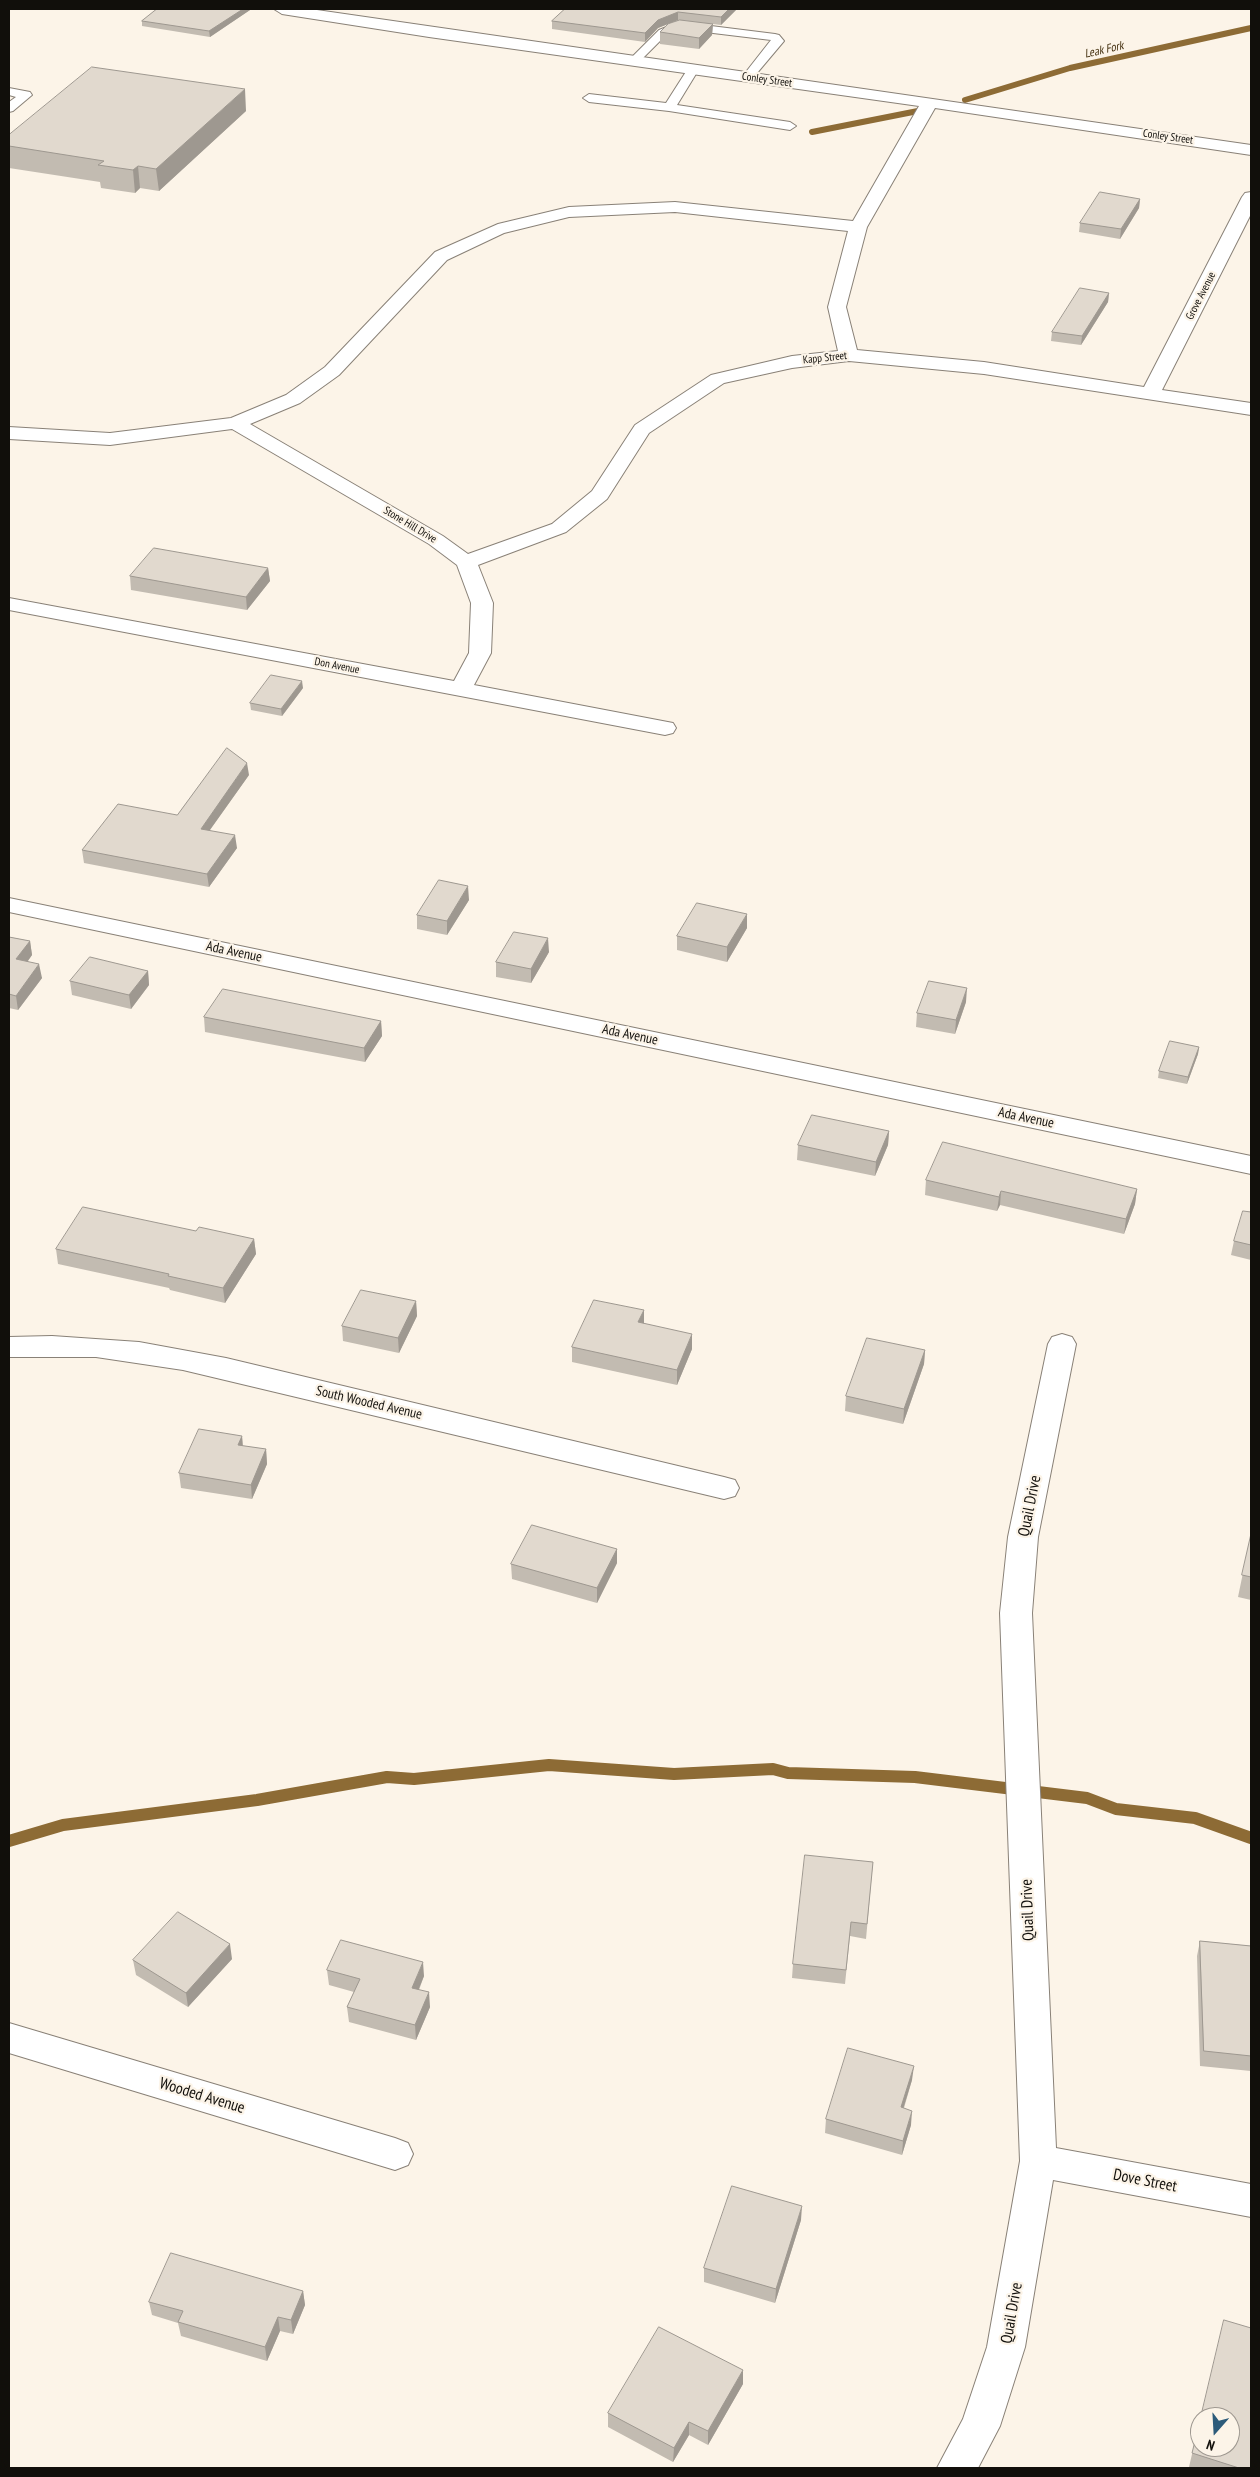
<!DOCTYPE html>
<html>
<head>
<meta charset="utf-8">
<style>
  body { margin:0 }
  #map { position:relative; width:1260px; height:2477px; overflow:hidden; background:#fcf4e8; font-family:"PT Sans Narrow",sans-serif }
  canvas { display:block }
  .frame { position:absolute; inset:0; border:10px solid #110f0b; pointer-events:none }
  .north { position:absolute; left:1190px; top:2407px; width:50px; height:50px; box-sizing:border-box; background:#fcf4e8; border:1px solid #9e9890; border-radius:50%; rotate:199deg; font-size:14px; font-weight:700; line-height:20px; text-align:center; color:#110f0b }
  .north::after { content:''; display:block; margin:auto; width:18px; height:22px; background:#2d5b7a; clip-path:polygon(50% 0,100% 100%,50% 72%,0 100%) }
</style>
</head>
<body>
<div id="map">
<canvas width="1260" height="2477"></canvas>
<div class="frame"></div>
<div class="north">N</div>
</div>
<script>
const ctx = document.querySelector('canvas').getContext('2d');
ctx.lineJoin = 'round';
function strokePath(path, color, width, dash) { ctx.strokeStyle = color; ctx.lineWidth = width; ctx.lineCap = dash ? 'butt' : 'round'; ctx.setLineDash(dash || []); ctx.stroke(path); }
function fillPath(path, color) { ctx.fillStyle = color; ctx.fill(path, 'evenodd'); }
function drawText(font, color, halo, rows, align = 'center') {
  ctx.font = font + ' "PT Sans Narrow",sans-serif'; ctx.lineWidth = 4.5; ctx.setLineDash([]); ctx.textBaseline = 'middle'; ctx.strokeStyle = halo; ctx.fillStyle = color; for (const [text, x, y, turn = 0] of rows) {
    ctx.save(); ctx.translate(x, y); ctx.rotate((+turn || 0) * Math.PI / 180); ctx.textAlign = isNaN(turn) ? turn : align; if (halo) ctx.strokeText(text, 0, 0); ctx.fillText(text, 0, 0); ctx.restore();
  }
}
strokePath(new Path2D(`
  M965 100 1070 68 1251 28
  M812 132 928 109`), '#8d6b35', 6);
strokePath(new Path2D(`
  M9 1841 63 1825 257 1800 387 1777 414 1779 549 1765 674 1774 773 1769 788 1773 915 1777 1087 1798 1116 1809 1195 1818 1251 1838`), '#8d6b35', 12);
const lane = new Path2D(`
  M679 22 775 34 779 35 784 41 752 79 748 81 742 77 771 40 680 29 667 34 638 63H630V59L659 30Z
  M693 65 699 69 677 105 790 122 796 126 790 130 669 111 589 102 583 98 589 94 666 103 689 67Z
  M9 88 30 92 32 95 13 111 9 112V102L16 97 9 95Z`);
const street = new Path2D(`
  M274 9H310L1251 145V155L935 108 867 227 846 307 857 350 984 362 1144 387 1242 197 1245 193 1251 192V214L1162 390 1251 403V415L984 374 849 361 792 368 724 383 649 433 607 499 566 532 478 565 493 603 491 653 474 685 673 723 676 728 673 733 665 735 9 610V598L454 681 469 653 471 603 457 565 429 544 232 429 110 445 9 439V427L110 433 231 418 286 395 325 367 435 252 498 224 569 207 675 202 853 221 919 106 429 37 282 14ZM675 212 848 231 828 307 838 351 792 356 711 375 635 425 592 491 552 524 468 554 443 536 250 424 300 403 339 375 447 260 504 233 569 217Z
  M9 898 1251 1156V1174L9 912Z
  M1062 1334 1072 1337 1076 1344 1038 1537 1032 1613 1056 2148 1251 2184V2217L1053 2180 1025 2347 1000 2426 978 2468H937L963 2419 987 2347 1020 2161 1000 1613 1008 1537 1048 1344 1052 1337Z
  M52 1336 139 1342 226 1358 724 1477 735 1480 739 1488 735 1496 724 1499 183 1370 96 1357H9V1337Z
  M9 2023 395 2138 408 2143 413 2154 408 2165 395 2170 9 2053Z`);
strokePath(lane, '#898177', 2);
strokePath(street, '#898177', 2);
fillPath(lane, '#fff');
fillPath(street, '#fff');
fillPath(new Path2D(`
  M157 9H250V10L210 37 142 26V21Z
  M565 9H737L721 25 713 24 712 35 699 49 660 44V32L678 20 658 28 645 42 552 29V21Z
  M246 111 159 191 140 188 135 193 101 188 100 182 9 168V135Z
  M1140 199 1139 208 1120 239 1079 232 1080 223Z
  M1109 293 1108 302 1081 345 1051 341 1052 332Z
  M268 568 270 581 247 610 131 590 130 576Z
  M303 688 282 716 251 710 250 703Z
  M249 775 210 830 237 848 209 887 84 863 82 850 177 815Z
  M469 900 447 935 417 929V915Z
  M747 928 727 962 677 950V936Z
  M9 937 30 941 32 955 28 961 42 978 18 1010 9 1008Z
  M549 952 531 983 496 977V962Z
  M148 971 149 985 131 1009 72 995 70 981Z
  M966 1002 955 1034 916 1027 917 1013Z
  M204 1017 381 1021 382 1036 365 1062 205 1032Z
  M1199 1047 1198 1054 1187 1084 1158 1078 1159 1071Z
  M889 1131 888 1145 875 1176 797 1160 798 1145Z
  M926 1180 1137 1189 1135 1204 1124 1234 1000 1205 997 1211 925 1195Z
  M1251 1212V1260L1231 1255 1234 1241Z
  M196 1231 254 1239 256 1254 225 1303 170 1290 169 1288 58 1264 56 1249Z
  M416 1301 417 1316 399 1353 343 1341 342 1326Z
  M644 1310V1323L692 1349 677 1385 572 1362V1347Z
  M925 1350 924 1364 903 1424 845 1411 846 1396Z
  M242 1436 243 1446 266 1449 267 1464 252 1499 181 1488 179 1473Z
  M1251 1534V1600L1238 1597Z
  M617 1549V1563L597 1603 512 1579 511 1564Z
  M873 1862 866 1939 850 1936 845 1984 792 1978 793 1964Z
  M1200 1941 1251 1946V2071L1200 2066 1197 1956Z
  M232 1959 188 2007 136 1975 133 1960Z
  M327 1970 424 1976 419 1990 430 2007 416 2040 349 2022 347 2007 354 1992 329 1985Z
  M912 2080 904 2108 911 2125 902 2155 825 2133 826 2119Z
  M801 2220 775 2303 704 2282V2268Z
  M303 2291 305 2305 293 2334 280 2331 267 2361 181 2336 178 2323 152 2315 149 2302Z
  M743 2384 708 2445 689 2435 673 2462 608 2427V2413Z
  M1200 2420 1251 2468H1194L1189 2467Z`), '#c2bbb1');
fillPath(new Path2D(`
  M243 9H250V10L210 37 209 31Z
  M729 9H737L721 25V17Z
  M678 12V20L658 28 645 42V33L658 20Z
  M713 24 712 35 699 49V38Z
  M245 89 246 111 159 191 156 169Z
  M138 166 140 188 135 193 133 170Z
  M1140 199 1139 208 1120 239 1121 229Z
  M1109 293 1108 302 1081 345 1082 336Z
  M268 568 270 581 247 610 246 597Z
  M302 681 303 688 282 716 281 709Z
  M247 763 249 775 202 841 201 829Z
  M235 835 237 848 209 887 207 874Z
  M468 886 469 900 447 935V921Z
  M747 914V928L727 962V947Z
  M548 938 549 952 531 983V969Z
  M30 941 32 955 19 973 16 959Z
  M39 964 42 978 18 1010 16 996Z
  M148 971 149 985 131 1009 129 995Z
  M967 988 966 1002 955 1034 956 1020Z
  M381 1021 382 1036 365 1062 364 1048Z
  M1199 1047 1198 1054 1187 1084 1188 1077Z
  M889 1131 888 1145 875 1176 876 1162Z
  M1137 1189 1135 1204 1124 1234 1126 1219Z
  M1001 1191 1000 1205 997 1211 999 1197Z
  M254 1239 256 1254 225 1303 223 1288Z
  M416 1301 417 1316 399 1353 398 1338Z
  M644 1310V1325L638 1322Z
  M692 1334V1349L677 1385V1370Z
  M925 1350 924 1364 903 1424 904 1409Z
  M242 1436 243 1451 238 1445Z
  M266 1449 267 1464 252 1499 251 1485Z
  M617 1549V1563L597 1603V1588Z
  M230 1944 232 1959 188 2007 186 1993Z
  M423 1962 424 1976 413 2003 412 1988Z
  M429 1992 430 2007 416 2040 415 2025Z
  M914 2066 912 2080 899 2122 901 2107Z
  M912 2111 911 2125 902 2155 903 2141Z
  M802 2206 801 2220 775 2303 776 2289Z
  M303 2291 305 2305 293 2334 291 2320Z
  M278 2317 280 2331 267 2361 265 2347Z
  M743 2370V2384L708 2445V2431Z
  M689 2422V2435L673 2462 674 2448Z`), '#9e9890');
const building = new Path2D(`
  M157 9H243L209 31 142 21Z
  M565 9H729L721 17 678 12 658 20 645 33 552 21Z
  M680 20 713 24 699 38 660 32 668 24Z
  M92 67 245 89 156 169 138 166 133 170 98 165 104 161 9 146V135Z
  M1100 192 1140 199 1121 229 1080 223Z
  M1080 288 1109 293 1082 336 1052 332Z
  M154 548 268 568 246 597 130 576Z
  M271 675 302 681 281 709 250 703Z
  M227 748 247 763 201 829 235 835 207 874 82 850 118 804 177 815Z
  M439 880 468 886 447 921 417 915Z
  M697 903 747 914 727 947 677 936Z
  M514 932 548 938 531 969 496 962Z
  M9 937 30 941 16 959 39 964 16 996 9 994Z
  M90 957 148 971 129 995 70 981Z
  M929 981 967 988 956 1020 917 1013Z
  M223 989 381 1021 364 1048 204 1017Z
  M1170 1041 1199 1047 1188 1077 1159 1071Z
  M812 1115 889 1131 876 1162 798 1145Z
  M943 1142 1137 1189 1126 1219 1001 1191 999 1197 926 1180Z
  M83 1207 196 1231 199 1227 254 1239 223 1288 168 1276 169 1274 56 1249Z
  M1243 1211 1251 1212V1245L1234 1241Z
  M361 1290 416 1301 398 1338 342 1326Z
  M594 1300 644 1310 638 1322 692 1334 677 1370 572 1347Z
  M867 1338 925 1350 904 1409 846 1396Z
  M199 1429 242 1436 238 1445 266 1449 251 1485 179 1473Z
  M532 1525 617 1549 597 1588 511 1564Z
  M1251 1534V1577L1242 1575Z
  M805 1855 873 1862 867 1924 851 1922 846 1970 793 1964Z
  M178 1912 230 1944 186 1993 133 1960Z
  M341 1940 423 1962 412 1988 429 1992 415 2025 347 2007 360 1979 327 1970Z
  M1200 1941 1251 1946V2056L1204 2051Z
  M848 2048 914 2066 901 2107 912 2111 903 2141 826 2119Z
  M732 2186 802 2206 776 2289 704 2268Z
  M171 2253 303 2291 291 2320 278 2317 265 2347 178 2322 183 2311 149 2302Z
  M1224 2320 1251 2328V2468H1239L1192 2453 1200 2421V2447H1230V2417H1201Z
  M659 2327 743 2370 708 2431 689 2422 674 2448 608 2413Z`);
fillPath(building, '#e1d9ce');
strokePath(building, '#9e9890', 1);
drawText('11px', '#110f0b', '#fcf4e8', [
  ["Conley Street",767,80,8],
  ["Conley Street",1168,137,8],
  ["Grove Avenue",1201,296,-63],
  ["Kapp Street",825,358,-6],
  ["Stone Hill Drive",410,525,31],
  ["Don Avenue",337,666,11]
]);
drawText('italic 12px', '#422e0d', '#fcf4e8', [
  ["Leak Fork",1104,50,-13]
]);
drawText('14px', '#110f0b', '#fcf4e8', [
  ["Ada Avenue",234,952,12],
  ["Ada Avenue",630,1035,12],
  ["Ada Avenue",1026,1118,12],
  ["South Wooded Avenue",369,1403,13]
]);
drawText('16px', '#110f0b', '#fcf4e8', [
  ["Quail Drive",1030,1506,-79],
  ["Quail Drive",1028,1910,-92],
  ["Wooded Avenue",202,2096,17],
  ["Dove Street",1145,2181,11],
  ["Quail Drive",1012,2313,-80]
]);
</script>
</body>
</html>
